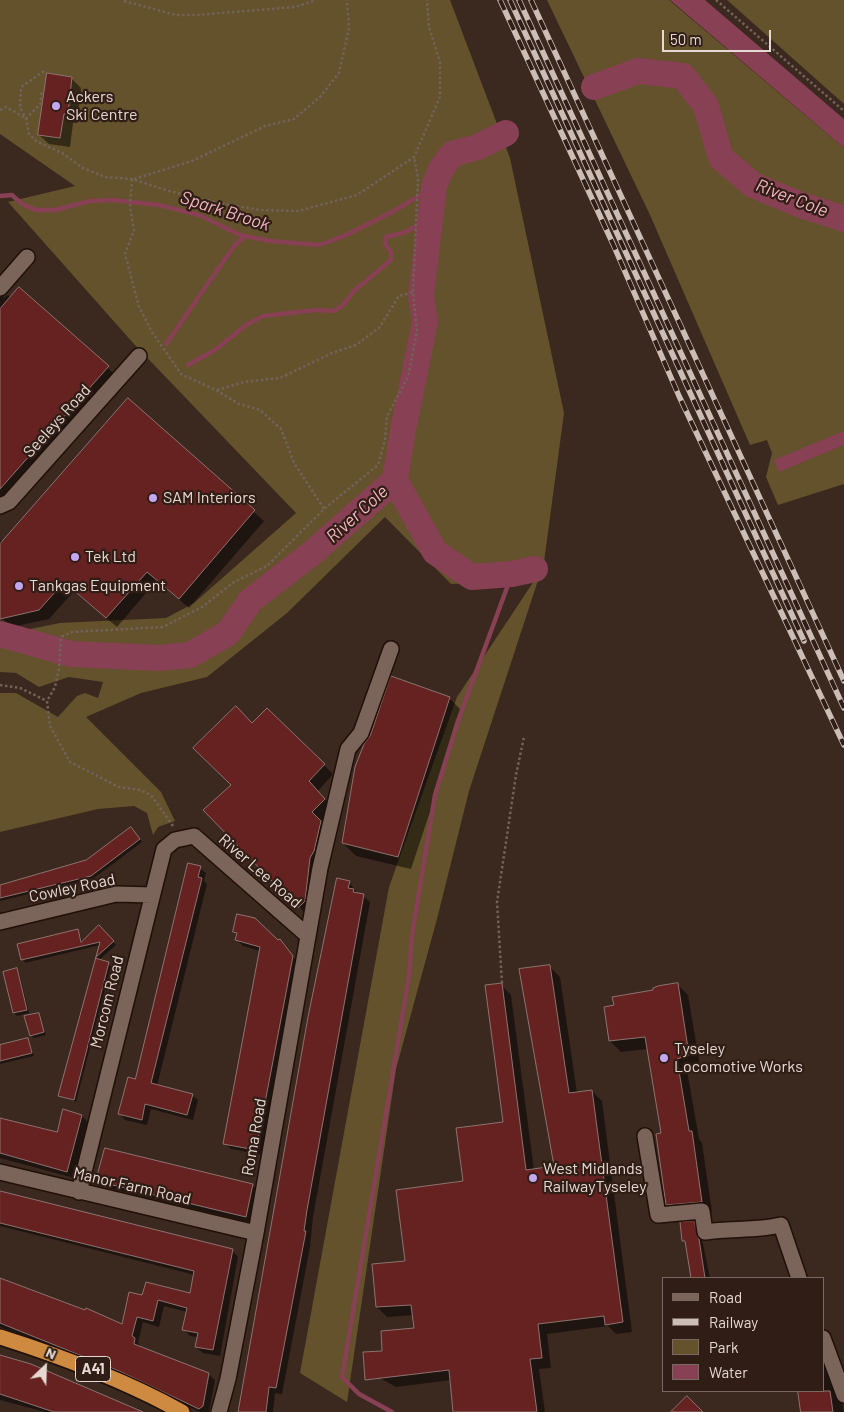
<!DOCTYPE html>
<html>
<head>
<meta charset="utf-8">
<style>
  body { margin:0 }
  #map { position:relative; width:844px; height:1412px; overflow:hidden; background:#3b281f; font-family:Barlow,sans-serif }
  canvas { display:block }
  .legend { position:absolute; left:662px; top:1277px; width:162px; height:115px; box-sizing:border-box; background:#301e16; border:1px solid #796962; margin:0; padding:6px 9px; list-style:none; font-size:15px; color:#e6d9d3 }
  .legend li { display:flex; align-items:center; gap:10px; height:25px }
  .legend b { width:25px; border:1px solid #796962 }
  .north { position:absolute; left:20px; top:1342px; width:50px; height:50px; -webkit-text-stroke:4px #301e16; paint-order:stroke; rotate:24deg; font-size:14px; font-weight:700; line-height:20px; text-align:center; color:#e6d9d3 }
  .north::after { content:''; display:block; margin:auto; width:18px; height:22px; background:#e6d9d3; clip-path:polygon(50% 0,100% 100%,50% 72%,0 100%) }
  .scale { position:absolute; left:662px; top:30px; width:109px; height:22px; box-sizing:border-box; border:2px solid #e6d9d3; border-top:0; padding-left:6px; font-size:15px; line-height:18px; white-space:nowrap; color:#e6d9d3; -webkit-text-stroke:4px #301e16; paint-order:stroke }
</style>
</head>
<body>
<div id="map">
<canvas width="844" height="1412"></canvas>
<ul class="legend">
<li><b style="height:6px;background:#7b655b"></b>Road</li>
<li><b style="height:6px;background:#ccbeb7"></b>Railway</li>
<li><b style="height:14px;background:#63522b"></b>Park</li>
<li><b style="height:14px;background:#874054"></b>Water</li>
</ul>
<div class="north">N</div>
<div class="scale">50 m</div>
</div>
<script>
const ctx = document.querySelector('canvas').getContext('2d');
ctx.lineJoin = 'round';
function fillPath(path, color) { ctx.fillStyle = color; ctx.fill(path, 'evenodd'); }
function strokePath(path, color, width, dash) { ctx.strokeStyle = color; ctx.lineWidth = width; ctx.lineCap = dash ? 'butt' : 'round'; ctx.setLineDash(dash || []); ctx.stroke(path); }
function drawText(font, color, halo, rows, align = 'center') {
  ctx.font = font + ' Barlow,sans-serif'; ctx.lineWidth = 4.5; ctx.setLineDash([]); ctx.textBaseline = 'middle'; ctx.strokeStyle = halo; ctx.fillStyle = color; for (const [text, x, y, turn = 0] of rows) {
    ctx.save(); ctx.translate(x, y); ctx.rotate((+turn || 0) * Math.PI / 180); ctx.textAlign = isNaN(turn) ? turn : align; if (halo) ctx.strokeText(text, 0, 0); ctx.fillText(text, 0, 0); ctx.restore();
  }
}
fillPath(new Path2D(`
  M0 0H450L510 158 564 413 544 562 469 791 437 919 396 1069 347 1402 300 1373 389 887 457 697 534 581 451 584 385 517 287 613 207 677 141 693 86 717 161 792 175 821 158 827 153 835 147 813 134 806 98 809 0 832V693H16L58 717 77 696 85 693 98 698 103 682 69 677 39 687 16 673 0 672V642L30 629 60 623 166 618 194 603 296 513 134 344 8 202 75 186 0 134Z
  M547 0H669L844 148V484L778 505 766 477 772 453 767 440 750 445 650 215Z
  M727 0H844V104Z`), '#63522b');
fillPath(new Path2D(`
  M670 0H705L844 119V148Z
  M844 431V445L779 472 774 460Z`), '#874054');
fillPath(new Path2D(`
  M71 78 81 88 77 123H73L70 147 49 144 39 135Z
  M0 288 5 294 3 298 8 295 11 298 19 289 120 379 0 508Z
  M128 400 264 521 189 608 157 580 117 627 74 591 49 619 12 627 0 617V540L3 542Z
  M449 698 463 712 411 869 356 856 343 843Z
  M267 709 333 774 318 791 334 809 320 822 330 832 309 917 204 810 233 785 253 724Z
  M134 832 142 842 94 878 0 901V886L87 861Z
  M200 868 206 873 204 881 207 884 157 1086 192 1095 198 1100 193 1120 151 1109 147 1125 125 1120 120 1114 136 1080Z
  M349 882 358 894 363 896 370 902 313 1217 310 1247 282 1394 275 1393 273 1412H240L307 1032Z
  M99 927 116 945 99 960 111 966 76 1102 59 1095 100 945 25 963 19 945 78 931 83 942Z
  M234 932 277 942 280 940 298 963 262 1155 231 1149 225 1143 260 951 243 946 237 940 238 935Z
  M550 967 560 977 577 1093 592 1091 602 1101 632 1332 616 1334 608 1326 547 1334 551 1368 539 1369 545 1412H454L451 1380 396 1387 376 1376 384 1352 416 1330 414 1315 387 1317 377 1307 505 1123 501 985 511 995 534 1170 556 1167Z
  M17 970 19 973 29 1013 17 1016 14 1013 4 973Z
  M677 984 688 995 700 1066 687 1070 699 1139 702 1143 712 1212 678 1215 667 1204 662 1135 648 1049 621 1052 610 1041 616 1006Z
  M38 1014 46 1035 34 1038 31 1036Z
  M27 1039 34 1056 0 1064V1046Z
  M82 1116 88 1122 74 1178 0 1158V1118L58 1133Z
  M98 1180 252 1185 258 1191 252 1223 104 1187Z
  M0 1192 232 1250 238 1257 220 1356 203 1353 196 1347 198 1337 190 1336 184 1329 187 1312 164 1306 159 1327 143 1322 138 1342 140 1348 208 1374 215 1380 209 1412H200L72 1353 0 1327V1280L122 1326 143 1297 191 1295 195 1275 0 1226Z
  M694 1222 700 1229 710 1278H692L687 1244 683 1240Z
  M823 1354 841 1394 844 1412H802L799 1391H823Z
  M0 1357 139 1412H45L0 1400Z`), '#0007');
strokePath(new Path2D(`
  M0 196 12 195 22 204 36 210H55L90 201 113 200 159 205 199 215 240 235 270 241 319 245 344 236 392 212 434 187
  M166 344 234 246 245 236
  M188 365 215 350 246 325 263 316 316 310 334 311 343 305 355 290 391 260V252L385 244 386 237 406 232 430 218
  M392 1412 359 1394 342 1377 409 976 412 935 435 795 458 721 512 574`), '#874054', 4.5);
strokePath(new Path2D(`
  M594 87 638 71 683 76 706 106 721 158 753 185 801 205 844 219
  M395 480 435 552 472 577 512 574 535 569
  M0 634 71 654 159 658 190 655 228 633 251 600 312 553 395 480 403 430 425 322 421 296 434 187 440 171 452 154 478 147 506 133`), '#874054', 26);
const building = new Path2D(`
  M47 73 72 77 68 114H64L60 138 38 135Z
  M19 287 109 366 0 489V309Z
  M128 398 255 510 179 599 147 572 106 618 64 582 39 610 0 619V544Z
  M391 676 450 697 398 857 342 843 355 767 364 744 370 736Z
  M236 706 252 723 267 708 325 764 309 781 325 799 312 812 321 821 314 851 310 858 305 901 298 908 203 810 231 785 193 748Z
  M131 827 140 839 91 876 0 898V885L86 860Z
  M188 863 201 866 198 877 202 878 151 1083 193 1094 187 1115 145 1104 142 1120 118 1114 128 1077 135 1079Z
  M337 878 350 881 348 888 354 889 353 892 364 894 307 1210 304 1231H306L276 1388 269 1387 266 1412H238L308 1017Z
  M237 914 255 918 278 940 280 939 293 956 256 1150 223 1144 260 947 235 940 237 933 233 932Z
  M99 925 114 941 95 958 109 962 74 1100 58 1096 100 942 21 960 17 944 78 929 81 942Z
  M550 965 569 1093 592 1090 623 1322 605 1325 604 1316 538 1324 542 1358 530 1359 537 1412H453L449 1370 365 1380 363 1352 382 1351 381 1331 414 1328 411 1305 376 1307 372 1264 405 1261 396 1190 463 1181 456 1128 503 1122 485 985 502 983 526 1170 554 1166 519 969Z
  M17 968 27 1010 13 1013 3 972Z
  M678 983 689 1055 677 1059 689 1131H692L702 1202 666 1205 656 1134 661 1133 645 1037 609 1041 604 1007 614 1005 612 997 653 990V988L658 986Z
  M39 1013 44 1032 30 1036 24 1016Z
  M28 1038 32 1053 0 1061V1045Z
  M63 1109 82 1115 67 1172 0 1153V1118L57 1132Z
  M105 1148 253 1184 246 1217 96 1181Z
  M0 1191 233 1249 213 1350 195 1347 198 1333 182 1330 187 1308 158 1300 153 1321 137 1317 132 1336 135 1338 134 1344 209 1373 203 1406 199 1409 119 1371 0 1323V1278L85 1310 86 1308 122 1324 129 1292 142 1295 146 1282 190 1293 194 1271 0 1223Z
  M694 1221 699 1239 705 1278H691L685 1241H682L680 1222Z
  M0 1355 31 1364 143 1412H54L0 1394Z
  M798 1391H830L833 1412H801Z
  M687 1396 703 1412H671Z`);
fillPath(building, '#662221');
strokePath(building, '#8c7370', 1);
const minor = new Path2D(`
  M0 288 27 257
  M0 506 9 502 139 356
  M0 922 116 894 152 895
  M645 1136 658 1215 702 1211 705 1232C730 1228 756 1231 781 1225L799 1278
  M0 1172 256 1233
  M79 1192 164 849 175 840 194 836 307 935
  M823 1338 844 1395
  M219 1412 228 1379 256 1233 320 868 348 749 361 733 391 649`);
const highway = new Path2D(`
  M0 1337C63 1357 124 1380 182 1412`);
strokePath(minor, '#211008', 18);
strokePath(highway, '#211008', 18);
strokePath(new Path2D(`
  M716 0 844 111
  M124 1 176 15H197L295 7 316 0
  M44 71 21 87 20 107 26 119 29 134 36 141 62 153 83 168 105 177 132 179 169 191 224 204 260 210 298 211 357 195 414 157 440 97V62L429 27 427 0
  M0 110 6 107 25 118
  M26 119 41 103V90
  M132 179 130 207 134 230 125 254 139 307 152 332 181 374 216 390 239 404 260 410 281 429 294 463 324 509
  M134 179 192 161 265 126 294 119 320 97 339 73 349 28 347 0
  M217 390 244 382 280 378 332 353 356 345 379 328 399 296 413 292
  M0 685 20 688 47 701
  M173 826 151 795 140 790 119 787 70 762 50 726 47 701 55 687 59 669 61 637 72 632 163 627 202 607 234 582 267 566 324 509 378 465 385 440 387 416 408 377 417 331 413 292 418 178 414 157
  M502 983 497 902 516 775 524 737`), '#73625a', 2.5, [2.5, 2.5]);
strokePath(minor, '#7b655b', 15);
strokePath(highway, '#cd8a40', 15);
const rail = new Path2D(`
  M500 0 613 244 679 396 844 745
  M510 0 804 641
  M519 0 844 708
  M531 0 844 681`);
strokePath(rail, '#ccbeb7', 5.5);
strokePath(rail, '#301e16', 4, [11]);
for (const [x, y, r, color] of [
  [56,106,5,"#c4a7f1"],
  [153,498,5,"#c4a7f1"],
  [75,557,5,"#c4a7f1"],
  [19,586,5,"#c4a7f1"],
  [664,1058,5,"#c4a7f1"],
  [533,1178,5,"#c4a7f1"]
]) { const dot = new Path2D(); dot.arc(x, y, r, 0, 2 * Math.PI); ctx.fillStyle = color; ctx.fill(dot); strokePath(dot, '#301e16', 2); }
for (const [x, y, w] of [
  [93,1369,35]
]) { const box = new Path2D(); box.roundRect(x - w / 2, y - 12.5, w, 25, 4); ctx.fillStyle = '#301e16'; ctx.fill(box); strokePath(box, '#e6d9d3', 1); }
drawText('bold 15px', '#e6d9d3', null, [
  ["A41",93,1369]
]);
drawText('16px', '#e6d9d3', '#301e16', [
  ["Ackers",66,97],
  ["Ski Centre",66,115],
  ["SAM Interiors",163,498],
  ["Tek Ltd",85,557],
  ["Tankgas Equipment",29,586],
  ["Tyseley",674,1049],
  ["Locomotive Works",674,1067],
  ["West Midlands",543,1169],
  ["RailwayTyseley",543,1187]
], 'left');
drawText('16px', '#e6d9d3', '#301e16', [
  ["Seeleys Road",57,421,-48],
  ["River Lee Road",260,871,41],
  ["Cowley Road",72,888,-12],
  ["Morcom Road",107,1002,-76],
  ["Roma Road",254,1137,-80],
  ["Manor Farm Road",132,1186,13]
]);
drawText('italic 18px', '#f5b5c3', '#301e16', [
  ["River Cole",792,198,21],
  ["Spark Brook",225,211,18],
  ["River Cole",357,514,-42]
]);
</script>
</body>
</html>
